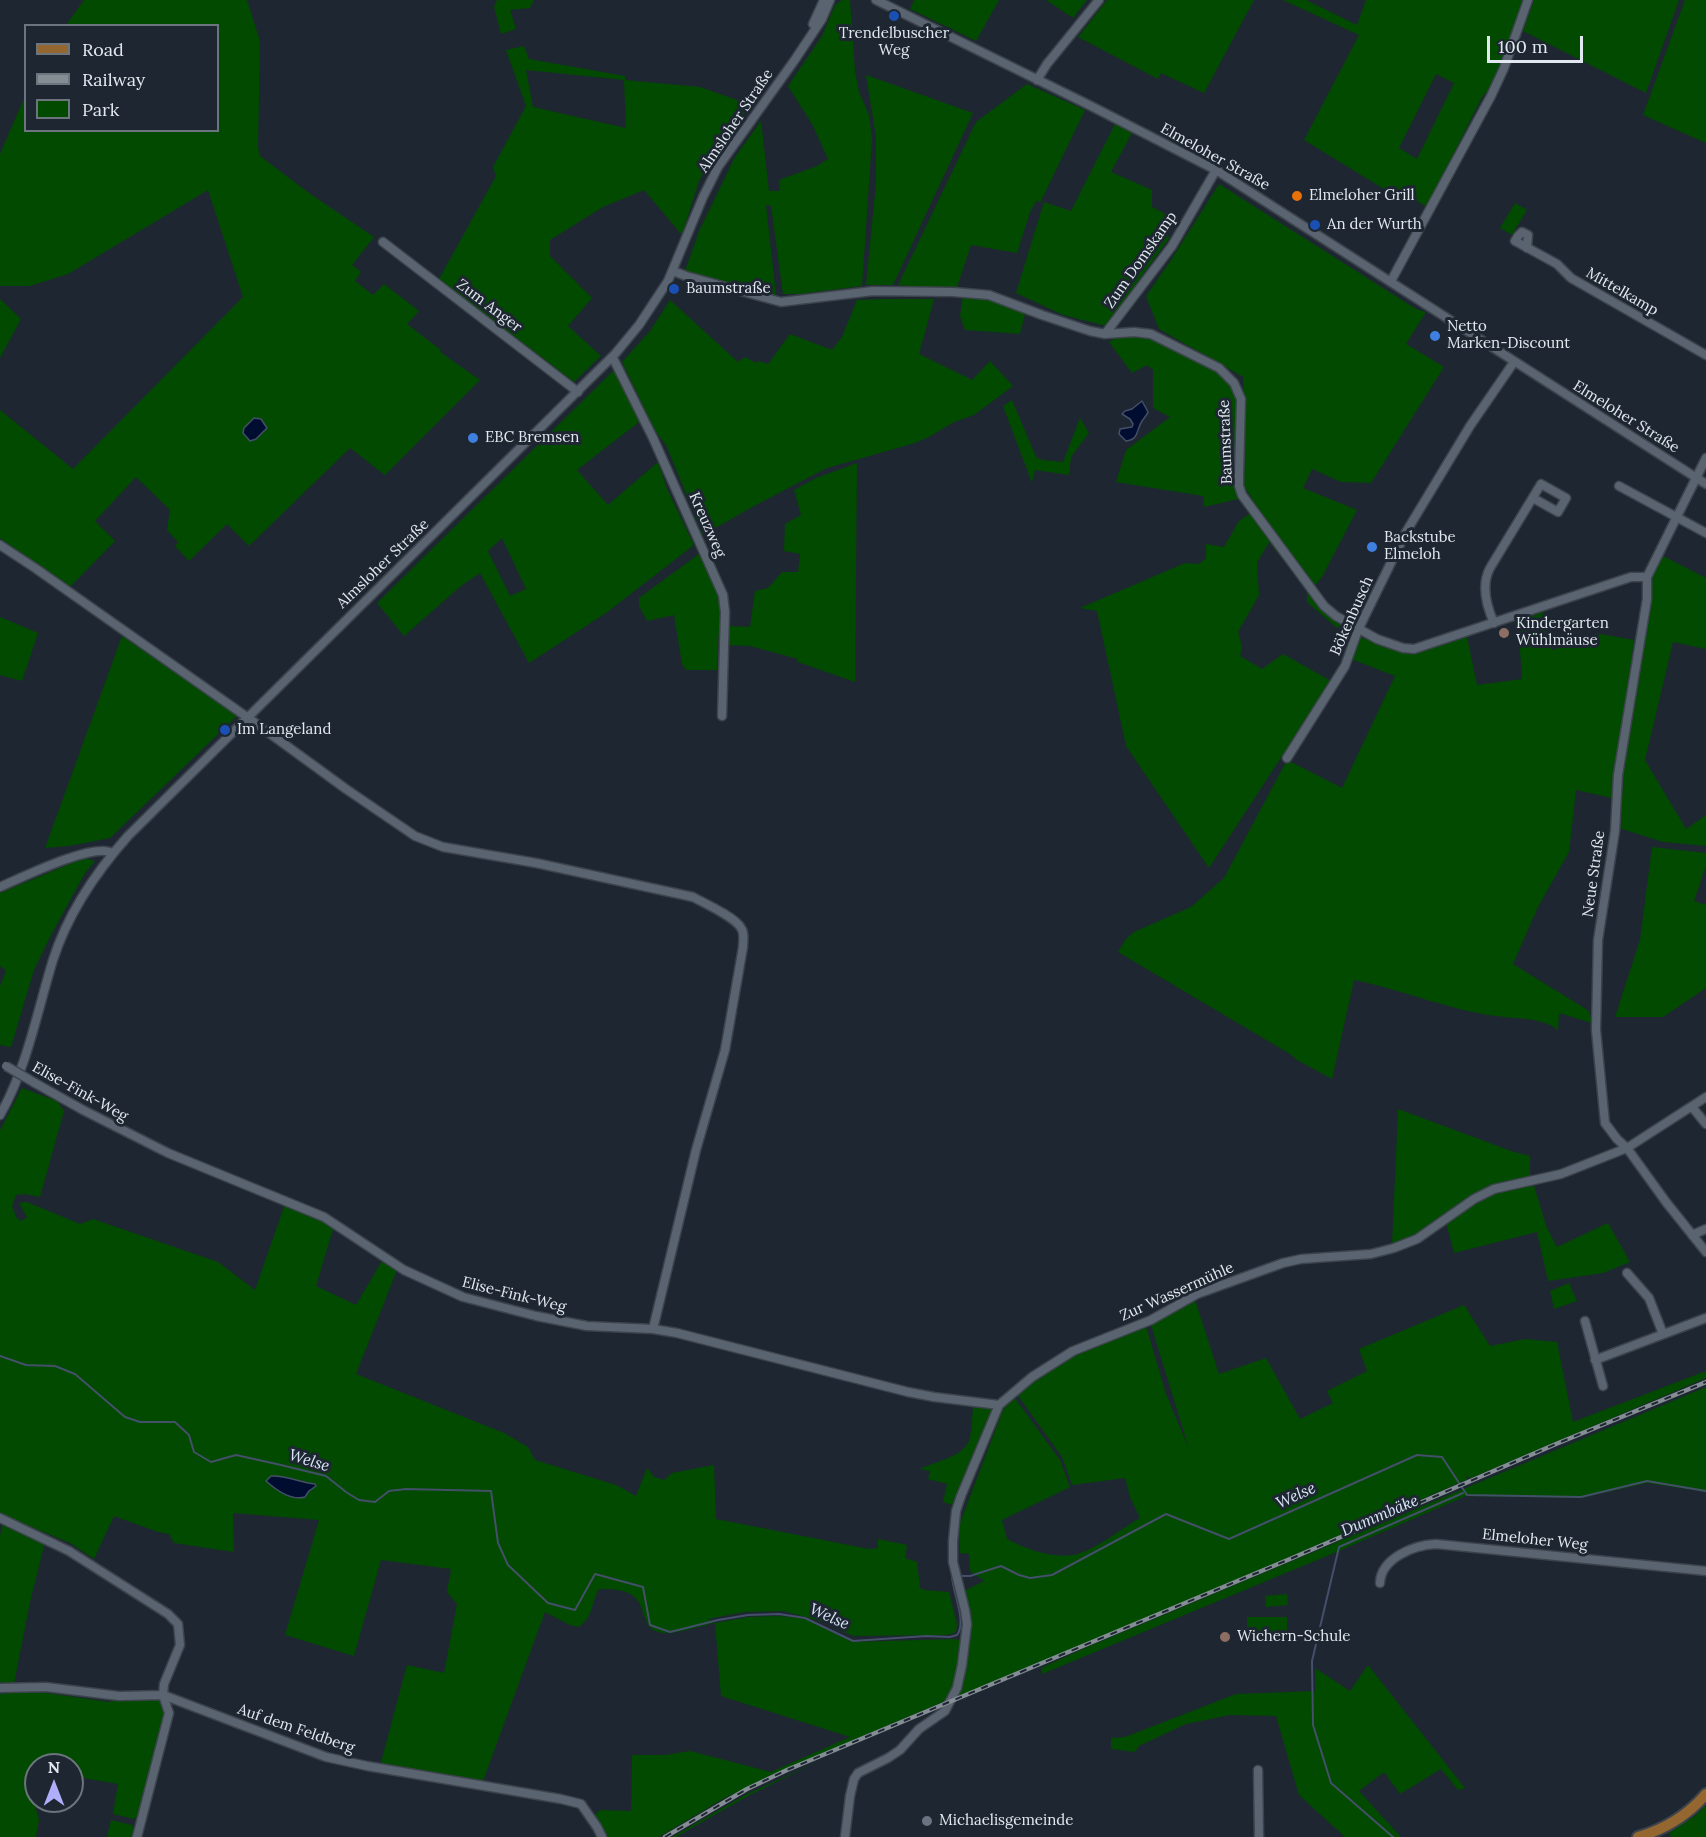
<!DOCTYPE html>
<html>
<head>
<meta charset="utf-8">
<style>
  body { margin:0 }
  #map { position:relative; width:1706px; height:1837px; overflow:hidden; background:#1e2731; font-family:Lora,serif }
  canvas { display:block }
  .legend { position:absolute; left:24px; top:24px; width:195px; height:108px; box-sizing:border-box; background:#1e2731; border:2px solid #6c747d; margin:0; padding:8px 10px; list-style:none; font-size:18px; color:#e2e8ef }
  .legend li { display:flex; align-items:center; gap:12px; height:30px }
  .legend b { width:30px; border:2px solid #6c747d }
  .north { position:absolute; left:24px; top:1753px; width:60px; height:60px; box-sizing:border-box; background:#1e2731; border:2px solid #6c747d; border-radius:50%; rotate:0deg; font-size:16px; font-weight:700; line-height:24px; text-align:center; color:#e2e8ef }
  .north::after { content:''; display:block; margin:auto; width:21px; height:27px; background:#aeaefb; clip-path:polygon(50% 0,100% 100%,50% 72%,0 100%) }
  .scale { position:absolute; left:1487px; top:36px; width:96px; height:27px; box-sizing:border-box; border:3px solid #e2e8ef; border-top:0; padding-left:8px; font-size:18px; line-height:21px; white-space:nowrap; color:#e2e8ef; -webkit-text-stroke:4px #1e2731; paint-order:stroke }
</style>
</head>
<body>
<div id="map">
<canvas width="1706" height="1837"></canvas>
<ul class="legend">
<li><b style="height:8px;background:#956730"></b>Road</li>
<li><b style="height:8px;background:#848c94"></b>Railway</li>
<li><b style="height:16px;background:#014a00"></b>Park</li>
</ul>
<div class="north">N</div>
<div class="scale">100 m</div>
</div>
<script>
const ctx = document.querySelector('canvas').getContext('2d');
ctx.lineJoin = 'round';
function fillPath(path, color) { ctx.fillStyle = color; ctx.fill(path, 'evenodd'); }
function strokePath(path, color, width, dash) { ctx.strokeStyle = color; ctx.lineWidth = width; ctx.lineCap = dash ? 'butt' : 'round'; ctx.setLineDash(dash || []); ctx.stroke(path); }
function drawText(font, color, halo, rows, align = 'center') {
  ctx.font = font + ' Lora,serif'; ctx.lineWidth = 6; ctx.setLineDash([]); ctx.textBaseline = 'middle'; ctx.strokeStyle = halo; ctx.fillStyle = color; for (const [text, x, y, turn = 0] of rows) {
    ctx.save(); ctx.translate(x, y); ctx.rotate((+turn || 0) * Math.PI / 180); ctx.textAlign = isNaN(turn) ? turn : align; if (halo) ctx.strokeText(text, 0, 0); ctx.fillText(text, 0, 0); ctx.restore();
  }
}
fillPath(new Path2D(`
  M84 0H247L260 41 258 147 260 156 309 193 374 237 352 265 361 272 355 281 373 295 384 284 419 311 407 324 441 350 440 352 480 380 385 475 350 448 249 546 227 524 189 561 175 546 178 542 167 530 170 510 136 477 95 521 115 541 69 588 0 538V410L73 469 243 297 208 190 68 274 30 286H0V154L25 96 26 130H218V26L66 25Z
  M497 0H534L530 8 510 10 516 29 501 34 494 7Z
  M842 0H850L855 71 859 92 869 115 872 139 862 286 800 294H783L771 206 766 205 776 296 759 293 685 271 699 231 735 157 761 121 769 191H780L779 180 817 166 828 159 812 124 788 86 822 36 835 5Z
  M914 0H999L976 41 910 9Z
  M1046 0H1087L1073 18Z
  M1107 0H1254L1204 93 1161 73 1158 79 1078 37Z
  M1283 0H1306L1357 25 1366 0H1524L1491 88 1482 97 1427 207 1401 192 1397 197 1304 140 1359 35ZM1436 74 1454 83 1417 159 1399 148Z
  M1534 0H1679L1646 93 1523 31Z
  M1685 0H1706V143L1643 115Z
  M524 46 529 59 625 76V80L700 87 751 105 724 139 699 181 682 235 644 190 603 207 550 240V256L592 298 568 326 601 356 574 382 439 279 496 176 493 167 526 106 506 50ZM526 70 624 80 626 128 533 107Z
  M866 75 973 113 893 285H866L876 183V137Z
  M1027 84 1085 110 1040 203 1037 200 1030 212 1017 253 971 245 956 290 898 285 976 122Z
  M1115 124 1132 133 1111 172 1152 190V207L1169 216 1161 232 1170 237 1106 326 1063 315 1016 293 1044 202 1071 211Z
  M1219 184 1416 309 1426 312 1406 344 1444 367 1371 483 1341 482 1312 469 1303 488 1357 510 1322 577 1314 587 1332 608 1347 620 1337 628 1307 602V590L1269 542 1257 563 1259 595 1238 632 1242 647 1240 656 1262 669 1283 654 1331 681 1209 868 1126 746 1097 611 1080 608 1185 563 1199 564 1206 558V544L1224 547 1239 521 1258 508 1240 480 1244 424 1243 377 1159 329 1146 296 1169 263Z
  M1515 203 1527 210 1512 235 1500 228Z
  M963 295 985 297 1025 314 1020 334 965 330 960 316Z
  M0 299 21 319 0 358Z
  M887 299H934L919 354 972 380 990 361 1013 386 974 415 954 422 929 437 915 443 827 468 754 506 703 535 666 445 656 432 622 362 650 331 670 300 738 362 745 357 756 363 759 361 768 364 790 334 832 350 842 337 857 300Z
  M1121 335 1151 337 1218 370 1231 384 1238 397 1236 485 1238 499 1204 507 1203 496 1116 482 1126 450 1170 417 1153 408V370L1147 365 1132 373 1109 342Z
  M615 369 639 422 577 470 608 505 658 462 667 489 694 545 606 613 529 663 480 573 461 586 404 636 377 603ZM502 538 526 589 510 596 488 551Z
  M1012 400 1036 457 1042 460 1063 462 1080 418 1089 433 1071 457 1069 475 1035 470 1032 483 1003 406Z
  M857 463 855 682 798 662V659L750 646 727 645 729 626 750 627 755 591 768 588 782 572H798L800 554 784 551 785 524 801 515 794 490 816 478Z
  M699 554 716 590 720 605 717 670H686L682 664 674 615 647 621 639 606V598Z
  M1661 555 1706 578V649L1673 642 1645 760 1686 829 1706 815V846L1663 842 1619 828 1620 777 1641 641 1652 575Z
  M1543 612 1552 650 1600 634 1634 640 1612 798 1576 790 1569 852 1538 907 1513 964 1589 1011 1592 1023 1559 1013 1558 1030C1543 1018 1522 1019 1504 1017 1453 1012 1404 990 1354 980L1332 1079 1297 1060 1290 1054 1118 952 1126 939 1134 932 1191 907 1224 878 1287 760 1342 788 1395 676 1351 659 1360 637 1404 653 1420 652 1467 637 1477 685 1522 679 1519 636 1514 623Z
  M0 617 38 633 22 681 0 675Z
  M122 636 238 715 110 838 69 846 45 848Z
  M1652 847 1706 853V866L1694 901 1706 905V988L1663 1017H1615L1640 940Z
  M84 858 95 861 85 873 51 935 34 970 11 1047 0 1045V986L6 971 0 966V893Z
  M22 1088 57 1101 64 1111 40 1197 25 1194 16 1195 12 1206 16 1217 21 1221 27 1217 19 1203 27 1202 80 1224 93 1219 218 1262 255 1290 285 1204 328 1222 334 1226 316 1286 356 1305 382 1261 397 1270 356 1374 504 1433 528 1447 535 1460 616 1485 636 1496 647 1468 654 1477 664 1480 672 1473 714 1465 716 1519 869 1549 878 1548V1539L907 1545 905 1558 917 1562 920 1588 925 1590 949 1592 957 1624 956 1632 948 1635 853 1636 823 1622 784 1611 744 1612 708 1619 715 1623 748 1617 779 1616 798 1618 807 1620 852 1642 955 1639 961 1641C963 1659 957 1682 950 1699L769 1776 721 1800 659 1837H605L594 1816 600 1810 631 1811 632 1755H665L690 1751 771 1772 850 1737 721 1696 715 1623C700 1626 683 1632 668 1633 638 1634 649 1606 632 1595 623 1589 609 1589 599 1589 590 1604 595 1614 579 1627L570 1625 545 1612 483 1781 380 1766 407 1665 444 1673 457 1604 447 1592 451 1569 381 1560 354 1656 285 1635 319 1520 233 1513 234 1552 174 1543 169 1534 158 1532 114 1516 94 1559 70 1543 0 1514V1130ZM281 1476 315 1484C312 1487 309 1493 306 1496 299 1502 284 1493 276 1490Z
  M1398 1109 1514 1152 1530 1156V1177L1494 1185 1478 1192 1415 1236 1392 1245Z
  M1533 1183 1547 1228 1557 1247 1608 1223 1630 1262 1603 1273 1548 1281 1537 1232 1454 1253 1446 1222 1474 1202 1494 1192Z
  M1569 1283 1577 1301 1554 1309 1550 1291Z
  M1195 1300 1219 1374 1266 1358 1300 1419 1333 1403 1327 1391 1367 1371 1359 1349 1464 1305 1490 1346 1525 1339 1557 1342 1573 1422 1706 1371V1378L1471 1478 1465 1476 1468 1479 1264 1568 956 1697 970 1628 969 1611 964 1591 984 1581 970 1571 969 1554 960 1553 958 1528 1003 1410 1014 1397 1060 1460 1070 1487 1002 1520 1007 1539C1027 1550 1061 1562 1083 1552 1100 1546 1123 1528 1140 1518L1130 1497 1125 1478 1072 1485 1062 1457 1016 1393 1033 1379 1077 1352 1146 1326 1166 1394 1189 1449 1151 1325Z
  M1706 1387V1492L1647 1483 1581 1498 1466 1496 1339 1551 1042 1674 1041 1668 1085 1648Z
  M973 1407H993L956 1506 943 1502 947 1484 928 1479 930 1471 920 1469C936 1461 961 1458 969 1441 972 1431 972 1417 973 1407Z
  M3 1522 45 1542 30 1602 14 1684 0 1685V1536Z
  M1287 1594 1288 1605 1266 1607 1265 1596Z
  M1247 1617H1287V1640H1247Z
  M1368 1665 1465 1788 1458 1790 1441 1769 1400 1794 1384 1772 1359 1791 1401 1837H1345L1299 1795 1276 1716 1230 1715 1186 1724 1139 1746 1135 1752 1111 1749V1738L1125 1737 1236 1694 1315 1691V1668L1350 1691Z
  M20 1692 46 1693 109 1702 120 1697H160L166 1715 140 1816 134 1819 113 1814 118 1784 72 1776V1765H36V1799L34 1802 39 1820 36 1837H0V1694Z
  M816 1762 746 1797 676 1837H672L745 1795Z
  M1706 1804V1837H1671L1669 1833 1696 1815Z
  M111 1820 132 1825 135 1830 134 1837H107Z`), '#014a00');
const water = new Path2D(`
  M1142 401 1148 412C1147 415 1144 418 1142 421 1136 430 1139 440 1126 441L1119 434 1120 429 1132 427 1133 424 1130 419 1122 414 1125 411 1132 409Z
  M254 418 261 419 267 428 256 439 250 441 243 433 244 428Z
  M271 1476C287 1475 300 1483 315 1484L316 1486 309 1491 305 1497C291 1501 276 1490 266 1481Z`);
fillPath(water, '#000d30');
strokePath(water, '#444f69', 1.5);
strokePath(new Path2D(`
  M0 1356 26 1365 55 1366 75 1374 125 1417 140 1422H175L189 1435 194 1452 211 1462 236 1455 281 1465 326 1476 346 1492 359 1500 375 1502 389 1491 406 1489 491 1491 498 1543 508 1565 548 1603 575 1610 595 1574 643 1587 650 1625 670 1632 718 1620 748 1615 779 1614 805 1618 853 1641 926 1636 950 1637 957 1635C967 1622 953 1593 952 1577H954
  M959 1576H970L1001 1566 1019 1575 1030 1578 1052 1575 1166 1514 1229 1539 1417 1455 1442 1457 1467 1495 1581 1497 1647 1481 1706 1491
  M1393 1837 1331 1783 1313 1725 1312 1661 1339 1547 1463 1493`), '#444f69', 2);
const minor = new Path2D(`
  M876 0 1091 106 1216 170 1706 484
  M813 24 824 0
  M1037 80 1047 64 1099 0
  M383 242 578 392
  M1527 248 1528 235 1522 232 1518 236 1515 241 1557 264 1571 278 1706 355
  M673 271 686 276 781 302 873 291 953 292 989 295 1042 315 1090 331 1105 334 1134 332 1151 334 1219 368 1234 383 1241 399 1239 475V486L1242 495 1324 606 1336 616 1377 639 1403 648 1414 649 1432 643 1631 577H1647
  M1391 281 1491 96 1504 68 1528 0
  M1105 334 1172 246 1216 170
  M613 358 653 438 723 595 725 612 722 716
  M1706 458 1647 577V599L1618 775 1615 831 1598 940 1596 1030 1605 1123 1617 1139 1627 1148 1666 1202 1706 1252
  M1619 486 1706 533
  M0 545 35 568 254 722 346 789 415 836 443 847 536 863 693 897C704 903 735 917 741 928 745 933 743 941 743 947L725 1050 696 1150 653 1329
  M1494 623C1486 605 1481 585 1490 568L1541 484 1566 498 1558 512 1533 498
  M1287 758 1345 666 1358 630 1406 532 1470 426 1514 362
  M0 887C21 878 94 842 112 853
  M35 1083 83 1110 168 1153 324 1217 404 1270 463 1297 536 1316 587 1326 653 1329 677 1333 908 1392 934 1397 999 1405
  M1692 1107 1706 1124
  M0 1115C27 1068 37 1012 53 960 68 913 96 872 128 836L615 354 639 325 668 281 703 197 718 167 794 61 822 19 830 0
  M1692 1235 1706 1229
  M1627 1273 1649 1298 1663 1334
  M1585 1321 1603 1386
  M1595 1360 1706 1318
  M0 1518 69 1551 168 1614 178 1624 180 1645 164 1684 163 1695 169 1713 137 1837
  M1380 1583C1381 1558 1414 1545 1436 1544L1706 1571
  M0 1688 46 1687 119 1696 163 1695 326 1757 367 1766 561 1799 581 1804 597 1827 602 1837
  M1258 1770 1259 1837
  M845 1837 850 1796 854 1779 858 1773 888 1758 900 1750 919 1729 945 1711 957 1688 962 1665 967 1624 965 1610 953 1562V1541L956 1511 961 1496 999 1405 1032 1377 1073 1351 1151 1320 1197 1294 1283 1263 1301 1259 1371 1254 1394 1248 1417 1239 1474 1199 1494 1189 1561 1174 1627 1148 1706 1097`);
const major = new Path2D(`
  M1638 1837C1666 1829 1687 1816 1706 1794`);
strokePath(minor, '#3c434c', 11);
strokePath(major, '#3c434c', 14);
strokePath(minor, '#5a6470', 8);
strokePath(major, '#956730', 10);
const rail = new Path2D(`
  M665 1837 747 1789 787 1770 1290 1559 1556 1444 1706 1382`);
strokePath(rail, '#848c94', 4.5);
strokePath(rail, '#1e2731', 2, [7]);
const minorBridge = new Path2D(`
  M6 1066 35 1083`);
strokePath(minorBridge, '#3c434c', 11, []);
strokePath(minorBridge, '#5a6470', 8);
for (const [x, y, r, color] of [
  [894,16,6,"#1a4fb4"],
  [1297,196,6,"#e8710a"],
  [1315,225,6,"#1a4fb4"],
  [674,289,6,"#1a4fb4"],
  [1435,336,6,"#3f7fe0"],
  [473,438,6,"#3f7fe0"],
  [1372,547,6,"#3f7fe0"],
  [1504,633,6,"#8d6e63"],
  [225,730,6,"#1a4fb4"],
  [1225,1637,6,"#8d6e63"],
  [927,1821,6,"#6b7280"]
]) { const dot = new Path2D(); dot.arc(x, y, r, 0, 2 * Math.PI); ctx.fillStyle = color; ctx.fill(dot); strokePath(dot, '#1e2731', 2); }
drawText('15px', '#e2e8ef', '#1e2731', [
  ["Trendelbuscher",894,34,"center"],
  ["Weg",894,51,"center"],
  ["Elmeloher Grill",1309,196],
  ["An der Wurth",1327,225],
  ["Baumstraße",686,289],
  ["Netto",1447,327],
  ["Marken-Discount",1447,344],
  ["EBC Bremsen",485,438],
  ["Backstube",1384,538],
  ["Elmeloh",1384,555],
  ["Kindergarten",1516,624],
  ["Wühlmäuse",1516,641],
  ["Im Langeland",237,730],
  ["Wichern-Schule",1237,1637],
  ["Michaelisgemeinde",939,1821]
], 'left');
drawText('15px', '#e2e8ef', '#1e2731', [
  ["Almsloher Straße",736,121,-56],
  ["Elmeloher Straße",1215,157,29],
  ["Zum Domskamp",1141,260,-55],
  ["Mittelkamp",1622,292,30],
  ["Zum Anger",489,306,37],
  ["Elmeloher Straße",1626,417,32],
  ["Baumstraße",1226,442,-92],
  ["Kreuzweg",707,525,66],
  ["Almsloher Straße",383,564,-44],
  ["Bökenbusch",1352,616,-66],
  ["Neue Straße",1594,874,-82],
  ["Elise-Fink-Weg",80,1092,29],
  ["Zur Wassermühle",1177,1292,-24],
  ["Elise-Fink-Weg",514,1295,14],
  ["Elmeloher Weg",1535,1540,6],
  ["Auf dem Feldberg",296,1729,19]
]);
drawText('italic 16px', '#d8e5f9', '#1e2731', [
  ["Welse",309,1461,17],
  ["Welse",1296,1496,-24],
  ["Dummbäke",1380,1516,-23],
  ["Welse",829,1617,24]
]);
</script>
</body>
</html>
